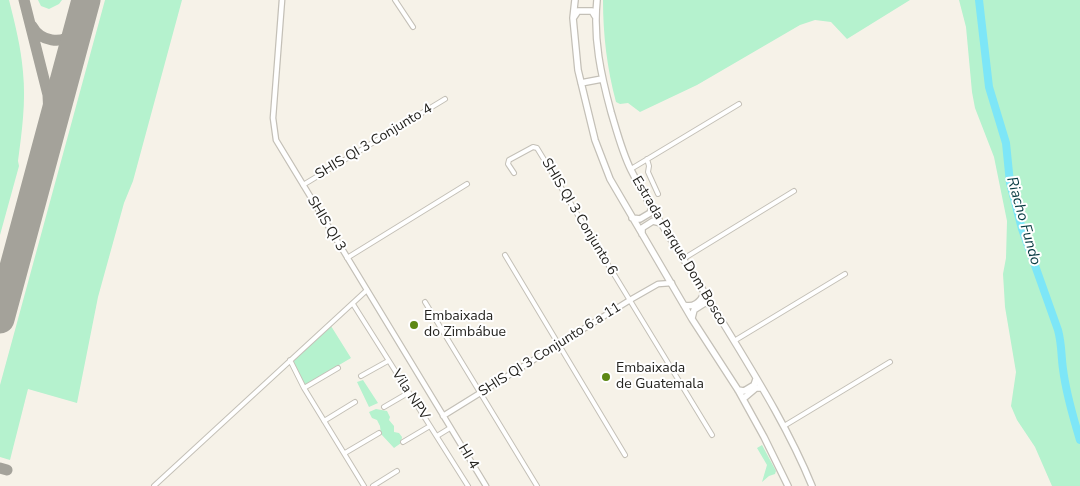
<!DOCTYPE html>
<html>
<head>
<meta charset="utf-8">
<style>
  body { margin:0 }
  canvas { display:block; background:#f6f2e8 }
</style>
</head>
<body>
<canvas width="1080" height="486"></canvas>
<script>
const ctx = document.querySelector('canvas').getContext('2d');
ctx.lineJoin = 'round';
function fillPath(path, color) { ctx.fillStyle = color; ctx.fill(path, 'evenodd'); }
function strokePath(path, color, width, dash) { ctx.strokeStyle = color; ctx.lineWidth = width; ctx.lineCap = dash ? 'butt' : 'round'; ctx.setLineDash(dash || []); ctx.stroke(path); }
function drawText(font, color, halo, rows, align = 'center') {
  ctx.font = font + ' "Nunito Sans",sans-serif'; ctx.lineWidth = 4; ctx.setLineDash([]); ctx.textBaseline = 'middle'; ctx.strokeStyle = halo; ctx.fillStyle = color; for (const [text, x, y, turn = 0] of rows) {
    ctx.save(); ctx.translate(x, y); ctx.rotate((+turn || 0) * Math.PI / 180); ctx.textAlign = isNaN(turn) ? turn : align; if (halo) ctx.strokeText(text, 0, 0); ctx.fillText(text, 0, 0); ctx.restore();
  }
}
fillPath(new Path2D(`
  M0 0H9C15 24 21 47 23 72 26 102 22 131 18 161L19 166 0 235Z
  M38 0H62L59 4 49 9 41 6Z
  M105 0H182L133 181 124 203 98 297 77 403 28 389 10 460 0 457V385Z
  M603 0H910L847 39 831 22 815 20 800 25 697 85 640 112 628 103 620 104 616 102C607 68 603 35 603 0Z
  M959 0H1080V486H1052L1035 447 1017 420 1011 406 1016 372 1005 307 1004 290 1003 274 1006 258 1007 221 994 157 975 108 972 92 966 27Z
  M331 326 351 358 305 385 293 361Z
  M363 380 378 403 369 407 357 382Z
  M376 409 387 411 390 417 389 420 394 426V432L399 433 402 437 401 443 394 448 381 434 380 426 377 420 372 418 369 412Z
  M762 445 776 471 775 474 769 476 762 482 767 465 757 448Z`), '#b5f2ce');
strokePath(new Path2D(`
  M979 0 989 87 1006 143 1010 183 1022 229 1058 330C1062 345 1061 355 1063 369 1066 393 1073 417 1080 440`), '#7de6f7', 8);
strokePath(new Path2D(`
  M24 0 48 95 49 116 47 143
  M32 26C40 41 62 46 74 32 78 26 80 19 82 13
  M0 468 7 470`), '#a4a29a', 11);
strokePath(new Path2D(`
  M0 319 86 0`), '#a4a29a', 29);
const minor = new Path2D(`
  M395 0 413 27
  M647 159 649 166 648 172 658 194
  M631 169 739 104
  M514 173 508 164 509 160 533 147 537 148 712 435
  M303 185 445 99
  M505 255 625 455
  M347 258 467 184
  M683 259 794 191
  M425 302 537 486
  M353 304 468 486
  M734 341 845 274
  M290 360 304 388 364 486
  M361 376 388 361
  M304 388 338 368
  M384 407 408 393
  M324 421 355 402
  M784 426 890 362
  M437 436 450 428
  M403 442 430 426
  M345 453 379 433
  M154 486 367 290
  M373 486 397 471`);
const tertiary = new Path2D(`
  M282 0 273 118 276 140 486 486
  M443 416 630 300 658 284 672 283`);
const primary = new Path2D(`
  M575 0 573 18 578 70 595 140 610 179 692 319 738 390 764 437 788 486
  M597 0C593 39 601 75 611 112 617 132 622 152 631 170 654 216 684 259 711 303 747 363 786 422 812 486
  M574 17 578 11H592L595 16
  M581 83 602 79
  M632 218 640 219 650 213 652 207
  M642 234V228L653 221 661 223
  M684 305C693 308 701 302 704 293
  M692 318 694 310 705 303 711 304
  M738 390 744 391 754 385 756 379
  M743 399 756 388H761`);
strokePath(minor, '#c4c0b7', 6);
strokePath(tertiary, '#c4c0b7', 7);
strokePath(primary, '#c4c0b7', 8);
strokePath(minor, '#fff', 4);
strokePath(tertiary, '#fff', 4.5);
strokePath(primary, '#fff', 5.5);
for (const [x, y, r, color] of [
  [414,325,5,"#5d8815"],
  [606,377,5,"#5d8815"]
]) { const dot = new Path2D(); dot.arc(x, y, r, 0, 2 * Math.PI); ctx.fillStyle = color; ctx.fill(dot); strokePath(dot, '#fff', 2); }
drawText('14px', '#24231f', '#fff', [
  ["SHIS QI 3 Conjunto 4",374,142,-31],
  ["SHIS QI 3 Conjunto 6",579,217,59],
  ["SHIS QI 3",326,224,59],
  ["Estrada Parque Dom Bosco",679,251,59],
  ["SHIS QI 3 Conjunto 6 a 11",550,350,-32],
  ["Vila NPV",410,395,57],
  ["HI 4",468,457,59]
]);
drawText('14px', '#24231f', '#fff', [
  ["Embaixada",424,317],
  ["do Zimbábue",424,333],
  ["Embaixada",616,369],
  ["de Guatemala",616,385]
], 'left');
drawText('italic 15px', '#073b42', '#fff', [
  ["Riacho Fundo",1023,221,74]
]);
</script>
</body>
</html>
